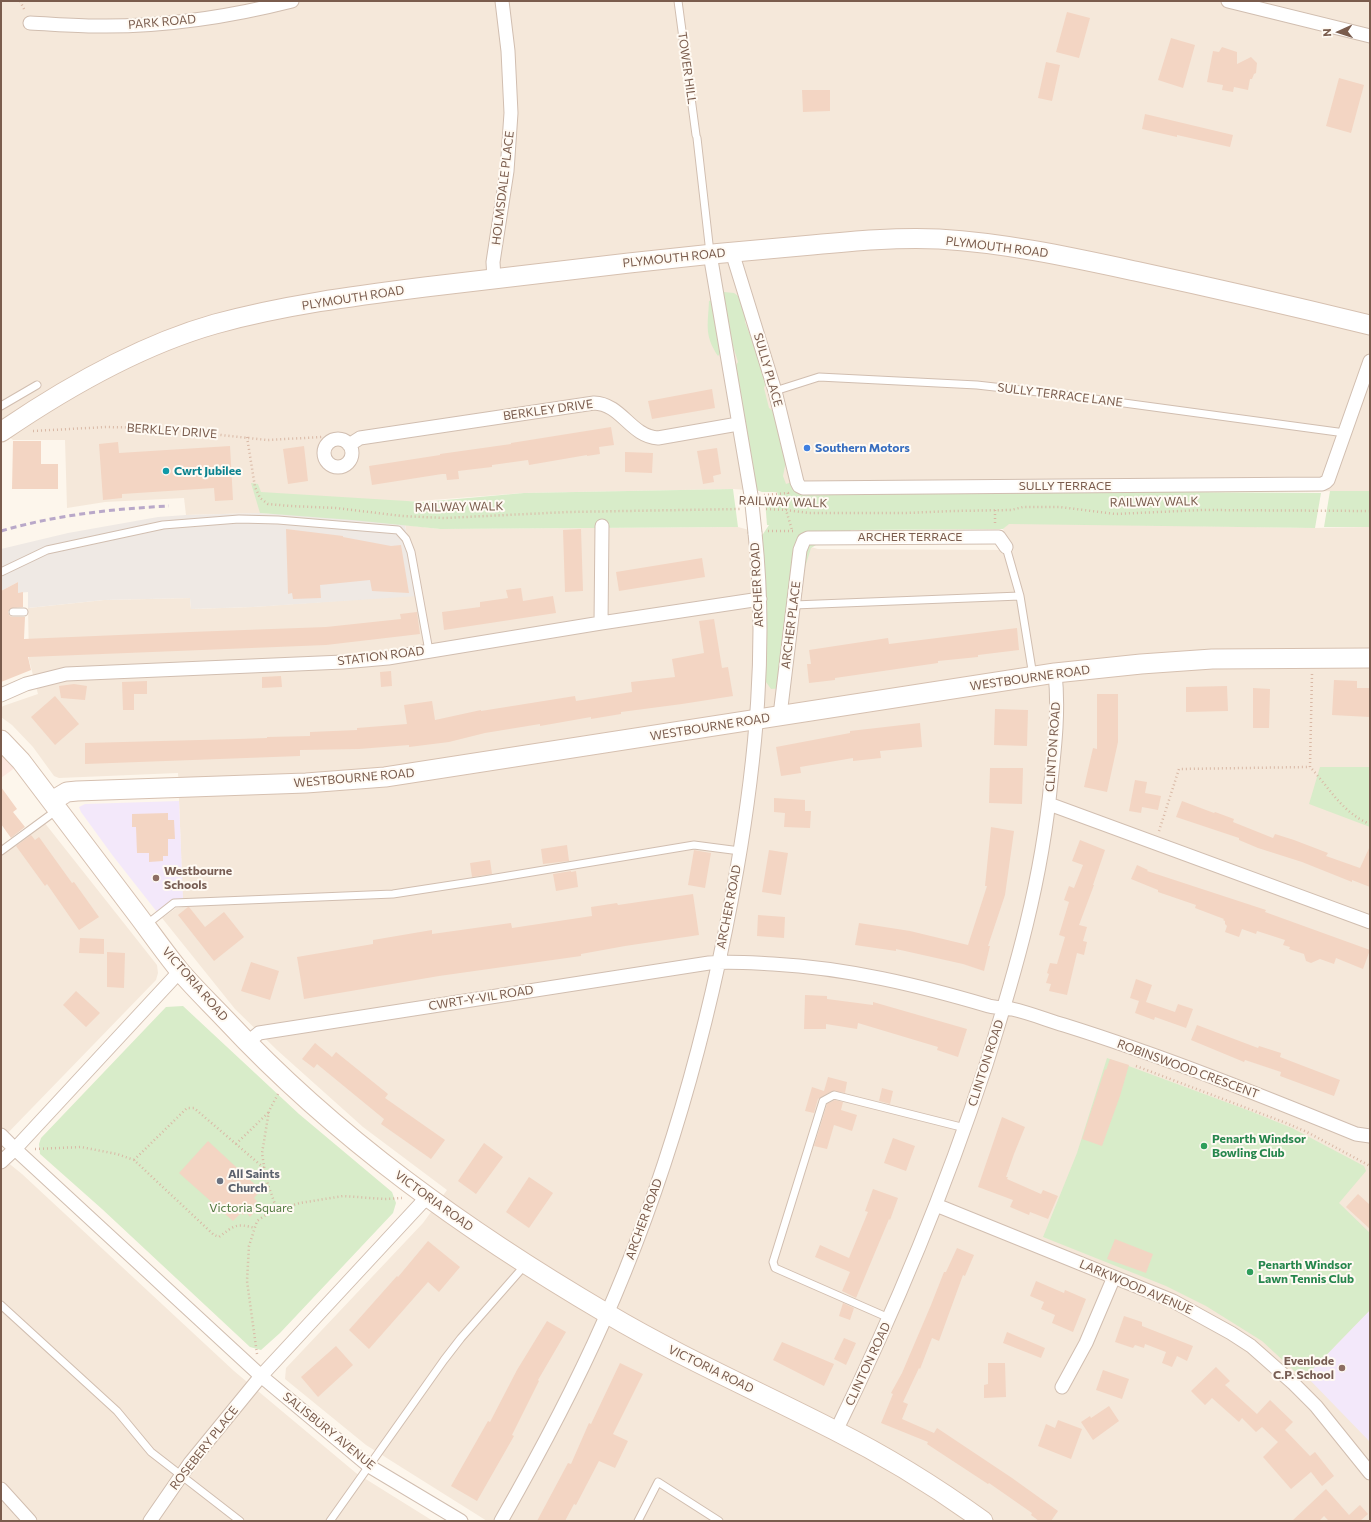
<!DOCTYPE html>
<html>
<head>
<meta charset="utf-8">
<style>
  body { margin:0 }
  #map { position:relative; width:1371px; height:1522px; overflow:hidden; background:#fdf6ec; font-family:Commissioner,sans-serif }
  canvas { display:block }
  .frame { position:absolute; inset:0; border:2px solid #7a5c4d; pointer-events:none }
  .north { position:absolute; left:1319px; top:12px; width:40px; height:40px; -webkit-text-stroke:3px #fffaf3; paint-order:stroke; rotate:267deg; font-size:11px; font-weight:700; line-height:16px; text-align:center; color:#7a5c4d }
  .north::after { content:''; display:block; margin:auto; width:14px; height:18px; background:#7a5c4d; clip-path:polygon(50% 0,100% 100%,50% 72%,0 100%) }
</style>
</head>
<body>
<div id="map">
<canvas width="1371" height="1522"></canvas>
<div class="frame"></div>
<div class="north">N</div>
</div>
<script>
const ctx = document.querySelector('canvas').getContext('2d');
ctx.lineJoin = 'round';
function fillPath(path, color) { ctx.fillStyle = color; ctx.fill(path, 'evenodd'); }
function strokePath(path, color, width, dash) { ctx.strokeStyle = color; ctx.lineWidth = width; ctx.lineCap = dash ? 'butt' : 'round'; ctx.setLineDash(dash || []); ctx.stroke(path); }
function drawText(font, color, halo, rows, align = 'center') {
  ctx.font = font + ' Commissioner,sans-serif'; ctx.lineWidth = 4; ctx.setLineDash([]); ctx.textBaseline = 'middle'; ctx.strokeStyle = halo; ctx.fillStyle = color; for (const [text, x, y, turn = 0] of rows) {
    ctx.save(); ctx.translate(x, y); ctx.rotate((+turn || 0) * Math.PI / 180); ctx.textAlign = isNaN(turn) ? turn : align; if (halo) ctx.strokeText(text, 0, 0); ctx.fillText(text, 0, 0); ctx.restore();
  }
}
fillPath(new Path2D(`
  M1 1H1370V491L796 494 733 489 524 493 260 513 186 515 184 498 105 502 67 508 65 440H13L1 430Z
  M1009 523 1315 528 1370 527V1521H487L366 1445 285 1379 286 1368 423 1223 447 1190 363 1127 277 1050 235 1009 162 918 176 908 183 907 178 773 59 778 54 776 33 747 12 725 1 717V708L3 706 38 694 29 660 28 608 104 600 190 598 191 609 253 607 418 595 405 525 440 529 738 527 818 549 1011 550 1003 529Z
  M40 817 157 965 158 973 156 980 1 1140V846Z
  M1 1157 22 1174 234 1371 356 1473 433 1521H1Z`), '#f5e8da');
fillPath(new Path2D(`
  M1 738 23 762 1 778Z`), '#fde8e0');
fillPath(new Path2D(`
  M260 513 350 518 405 525 418 596 253 607 191 609 190 598 104 600 28 608V592L18 593V582L1 591V549L68 533 158 517 186 515Z`), '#efe9e4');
fillPath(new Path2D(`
  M179 801 183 899 157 912 113 856 81 812 79 807 85 804Z
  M1370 1310V1442L1306 1376Z`), '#f3e8fa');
fillPath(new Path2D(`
  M724 292 734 293 742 299 746 311 745 322 767 379 764 388 769 408 777 414 786 461 783 476 786 484 792 482 845 494 1171 492 1321 493 1315 528 1009 524 1003 529 851 530 842 541 821 542 811 548 802 577 783 688 771 689 766 682 761 537 769 525H767L765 500 779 499 777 492H762L757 490 733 370 738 362 733 346 723 350 718 356C704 335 708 325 709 301 717 300 718 294 724 292Z
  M251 483 258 484 261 492 423 502 524 493 733 489 738 527 440 529 352 520 260 513Z
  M1330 491H1370V527H1324Z
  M1320 767H1370V827L1309 804Z
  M183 1006 299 1114 392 1192 396 1203 393 1213 280 1333 261 1350 250 1347 102 1209 40 1154 39 1144 41 1138 166 1007Z
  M1107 1058 1250 1111 1292 1128 1364 1166 1366 1171 1339 1203 1370 1233V1310L1303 1379 1262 1341 1206 1306 1166 1286 1043 1237 1077 1153Z`), '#d8ecc9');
fillPath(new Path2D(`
  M1067 12 1090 18 1079 58 1056 52Z
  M1171 38 1195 45 1183 88 1158 80Z
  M1222 47 1237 52V64L1251 57 1257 63 1256 73 1254 74 1252 79H1250L1248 90 1234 87 1233 92 1222 90 1223 85 1207 82 1213 51 1219 52Z
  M1046 62 1060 65 1052 101 1038 98Z
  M1339 78 1364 85 1351 133 1326 126Z
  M802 90H830V111L803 112Z
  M1145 114 1233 135 1230 147 1177 135V137L1142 129Z
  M712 389 715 408 652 419 648 401Z
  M611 427 614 445 599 447 600 454 587 456V455L529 465 528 460 492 465V467L458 471 459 479 447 480 446 474H442L372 485 369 466 440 455V454L511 444V443Z
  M13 441H41V464H58V489H12Z
  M118 442 119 453 230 446 233 500 215 501 214 488 122 494V498L103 500 99 444Z
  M304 446 308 481 288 484 283 449Z
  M717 448 721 474 713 476 714 482 703 484 697 451Z
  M625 452 653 453 652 473 625 472Z
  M286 529 343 536V537L391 546 401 545 409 593 372 591 370 580 320 585 321 598 293 599 292 593 288 594Z
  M581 529 583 591 565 592 563 530Z
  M702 558 705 577 619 591 616 572Z
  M18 582V593L23 592V607L11 608 8 612 10 616 13 617H25L24 639 190 632 326 627 401 619 400 614 417 612 420 634 326 645 28 657 31 670 1 682V591Z
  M521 588 523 601 553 596 556 613 444 630 442 612 480 607V602L508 598 506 590Z
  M714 619 722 668 728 667 733 696 682 704 621 712V714L591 719V717L540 726V724L485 733 449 742 409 747V745L359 749 300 750V756L85 764V743L238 739 267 738V737L310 736V732L357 730V728L407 724 404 705 432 701 435 720 481 710V711L575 696 576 701 632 692 631 682 675 677 672 659 704 653 699 621Z
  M1017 628 1019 650 978 655V657L938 661V663L835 678V680L809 683 807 664H811L809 650 888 638 889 644Z
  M391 671 392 686 381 687 380 672Z
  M281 676 282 687 262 688V677Z
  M1334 680 1357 681V688H1370V717L1332 715Z
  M147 681V694H134V710H123L122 682Z
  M74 684 87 686 85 700 61 698 59 686Z
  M1227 686 1228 711 1186 712V687Z
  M1253 688 1270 689 1269 728H1253Z
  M1097 694H1118V742L1107 792 1084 787 1093 748 1097 749Z
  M55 696 79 724 55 745 31 717Z
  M995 709 1028 710 1027 746 994 745Z
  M920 723 922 747 880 751 881 758 853 761V758L800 767 801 773 781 776 776 747 850 733V731Z
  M990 768H1023L1022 804 989 803Z
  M1135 780 1147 782 1145 793 1161 796 1158 810 1142 807 1141 813 1129 811Z
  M1 787 17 809 13 812 25 827 11 838 1 824Z
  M774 798 805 800V811H811L810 828 784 827 785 813 774 812Z
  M1182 801 1214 813 1215 812 1234 819 1233 822 1273 838 1275 834 1294 840 1328 853 1326 856 1360 868 1370 846V887L1352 880V882L1302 862 1258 848 1239 840V838L1176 817Z
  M168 813V820H174L175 839H168V856H163V861L149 862V853H137L136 827H132V814Z
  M991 827 1014 831 1005 895 988 946H990L984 971 963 964 896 949V951L855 945 859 923 910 931 968 945 987 886H985Z
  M31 835 35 840 39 837 72 883 74 882 99 917 79 930 47 884 45 886 16 846Z
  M1080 840 1105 850 1093 885H1094L1079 925 1087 927 1083 941 1087 942 1084 955 1077 953 1067 995 1049 991 1051 984 1046 983 1049 974 1047 973 1050 963 1057 964 1065 937 1059 935 1069 902 1064 900 1069 886 1074 888 1083 865 1072 861Z
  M567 845 569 861 543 864 541 849Z
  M694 850 711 853 705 888 688 885Z
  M769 850 788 853 781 895 762 892Z
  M490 860 492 874 472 877 470 863Z
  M1137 865 1148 870 1147 871 1266 910 1265 912 1370 950 1363 969 1336 958 1334 964 1320 959 1311 963 1306 961 1304 954 1289 949 1290 947 1283 945 1285 940 1257 931 1256 934 1242 929 1239 937 1225 932 1227 926 1225 924V921L1223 920 1224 919 1195 908 1196 905 1158 892V890L1131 879Z
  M571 871V872L576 871 578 887 556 891 553 874Z
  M693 894 699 935 625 946 581 954V956L439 976 304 999 297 957 373 944V940L432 930V934L511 923 512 928 592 916 591 907 617 903 618 905Z
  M188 907H189L205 927 224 912 244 937 214 961 178 915Z
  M758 915 785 917 784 938 757 936Z
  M80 938 104 939V954L79 953Z
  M107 952 125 953 124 988 107 987Z
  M251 962 279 971 270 1000 241 991Z
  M1136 979 1152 985 1146 1002 1175 1012 1178 1004 1193 1009 1186 1028 1155 1017 1154 1020 1135 1013 1139 1001 1130 998Z
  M76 991 100 1013 86 1027 63 1005Z
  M805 995 827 996V999L873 1005V1002L967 1029 958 1057 937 1050 938 1047 858 1023 857 1029 826 1024V1029H804Z
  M1197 1025 1258 1048 1259 1046 1281 1053 1280 1057 1340 1080 1334 1096 1280 1076 1281 1072 1245 1060 1244 1062 1191 1040Z
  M315 1043 332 1057 336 1052 388 1094 385 1098 445 1140 431 1159 381 1124 384 1119 317 1064 314 1068 302 1059Z
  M1110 1059 1129 1065 1120 1096 1102 1146 1082 1139 1105 1069 1106 1070Z
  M828 1077 847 1082 845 1093 832 1091 818 1099 814 1113 805 1111 812 1087 824 1091Z
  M882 1088 893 1091 890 1104 879 1101Z
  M835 1100 843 1102 841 1110 857 1115 852 1131 834 1125 827 1149 814 1146 827 1104Z
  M1002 1117 1025 1127 1014 1154 1006 1177H1008L1007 1179 1041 1194 1043 1190 1058 1196 1048 1219 1030 1212 1029 1215 1010 1207 1013 1200 978 1187Z
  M893 1138 915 1146 906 1171 884 1163Z
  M208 1141 261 1190 254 1198 257 1201 254 1204 258 1208 250 1217 246 1212 243 1215 241 1213 233 1221 179 1173Z
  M484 1143 503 1157 476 1194 458 1181Z
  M529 1177 553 1193 529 1228 506 1212Z
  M873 1189 898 1198 890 1220 889 1219 856 1298 842 1291 850 1272 815 1257 820 1245 849 1258 868 1212 865 1211Z
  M1358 1194 1370 1205V1229L1346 1207Z
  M1115 1239 1153 1254 1146 1273 1107 1259Z
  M428 1241 460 1267 439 1292 428 1282 369 1349 349 1330 397 1276 398 1277Z
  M957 1248 974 1255 965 1276 963 1275 939 1341 932 1338 920 1369 919 1368 903 1402 908 1404 902 1419 934 1433 937 1428 1012 1478 1058 1511 1051 1521H1039L1031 1515 1032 1513 989 1483 988 1484 927 1444 928 1442 881 1423 893 1394 891 1393 902 1373 931 1305 944 1272H946Z
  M1036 1281 1064 1293 1065 1290 1086 1299 1073 1332 1052 1323 1055 1315 1041 1309 1044 1302 1030 1296Z
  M843 1303 854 1308 850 1320 839 1316Z
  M1124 1316 1142 1322V1326L1193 1346 1187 1361 1177 1356 1172 1367 1162 1363 1166 1352 1145 1344 1144 1348 1135 1345 1133 1348 1115 1342Z
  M547 1321 566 1332 538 1380 539 1381 512 1435 514 1436 477 1501 451 1486 488 1421 490 1422 517 1370Z
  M1007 1332 1045 1348 1041 1358 1003 1343Z
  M844 1338 856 1343 846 1365 834 1359Z
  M782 1342 834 1364 824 1386 773 1360Z
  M336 1346 353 1365 318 1397 301 1377Z
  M620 1363 643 1374 613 1434 628 1441 615 1468 599 1461 576 1505 574 1504 565 1521H537L568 1463 571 1464 589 1423 591 1424Z
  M988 1363H1005L1006 1397 984 1398V1385L988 1384Z
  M1216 1367 1230 1381 1225 1385 1257 1414 1270 1400 1293 1422 1285 1430 1310 1456 1315 1452 1334 1476 1322 1486 1311 1472 1291 1489 1263 1457 1278 1442 1262 1427 1256 1432 1242 1418 1239 1422 1212 1398 1205 1405 1191 1391Z
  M1103 1370 1129 1379 1122 1399 1096 1390Z
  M1109 1406 1119 1421 1093 1440 1081 1422 1090 1416 1091 1418Z
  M1058 1420 1082 1429 1071 1459 1038 1446 1046 1424 1055 1428Z
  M1326 1489 1349 1515 1360 1505 1368 1514 1360 1521H1329L1324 1516 1319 1521H1292Z`), '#f3d5c3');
const lane = new Path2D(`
  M678 1 696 135
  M697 138 710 253
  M775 391 819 377 977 385 1065 395 1345 433
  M1 406 37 385
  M1006 547 1020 596 1033 676
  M1 572 47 550 163 525 239 519 278 520 398 530 406 539 411 552 429 651
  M794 605 1020 596
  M13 612H24
  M1 851 57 810
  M146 925 174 903 393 894 484 880 694 845 740 851
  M1 1305 117 1411 151 1452 240 1521
  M889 1318 775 1268 773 1262 823 1101 834 1095 965 1128
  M330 1521 444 1360 461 1338 526 1264
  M638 1521 658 1482 719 1521`);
const street = new Path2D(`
  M1228 1 1370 36
  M30 23C52 24 75 26 97 26 162 27 229 17 292 1
  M732 252 775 391 797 482 799 486 803 488 1322 484 1326 482 1328 480 1370 361
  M710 254 751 495
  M494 279 493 262 507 171 511 113 508 51 502 1
  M324 453a14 14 0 1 1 28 0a14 14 0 1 1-28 0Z
  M349 445 360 438 594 403C622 404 630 436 658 438L738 424
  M601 623 602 526
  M1 695 26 684 66 674 343 662 388 658 601 623 760 599
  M781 716V707L800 550 804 540 808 538 995 537H999L1006 547
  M1049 804 1370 922
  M180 971 15 1149 261 1376 427 1197
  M247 1043 259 1033 709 963C731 961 752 963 773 964 847 968 918 985 989 1006 997 1008 1005 1008 1012 1009 1030 1013 1047 1020 1064 1025 1163 1056 1260 1095 1356 1134L1370 1136
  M1 1135 15 1149 1 1162
  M936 1205 1173 1301 1231 1333 1251 1346 1294 1384 1316 1406 1370 1473
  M1062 1387 1086 1343 1114 1277
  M836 1431C894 1313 945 1190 986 1065 1016 970 1042 880 1051 781 1055 745 1059 709 1055 673
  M1 1489 30 1521
  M150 1521 190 1463 261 1376 369 1466 461 1521
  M501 1521C538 1456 573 1391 603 1323 667 1179 710 1024 737 869 756 759 767 645 755 533`);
const secondary = new Path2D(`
  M1 432C64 389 141 345 215 324 284 305 354 296 425 287 493 279 561 271 629 263 690 256 751 250 812 245 854 241 897 237 939 239 1006 243 1070 257 1135 271 1214 288 1292 306 1370 325
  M1 740 21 761C57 809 94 857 130 905 147 927 162 949 179 970 194 988 211 1004 226 1020 336 1138 468 1232 606 1313 680 1357 758 1391 834 1430 886 1456 936 1487 983 1521
  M52 801 67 792 77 791 306 783 385 777 1055 673 1141 664 1212 659 1370 658`);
strokePath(lane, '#d1beb0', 9);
strokePath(street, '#d1beb0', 15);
strokePath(secondary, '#d6c0b0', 21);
strokePath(new Path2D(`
  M20 1 25 11
  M33 431 106 427 156 428 267 440 322 437 327 444
  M247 437 255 487 260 498 268 504 290 506 336 508 402 516 445 518 568 512 741 509
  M764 495 788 493 786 510 792 530
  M766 509 786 510 809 513H906L953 511 1011 510 1023 507H1060L1115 514 1202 510 1370 511
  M995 510V524
  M768 531H793
  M1312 674 1310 767C1329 787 1342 813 1370 824
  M1159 831 1179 769 1310 767
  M1136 1066 1286 1123 1307 1132 1370 1166
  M236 1144 269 1112
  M35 1149 81 1147 117 1154 134 1160 214 1235 219 1237C235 1225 236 1223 255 1228
  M134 1160 187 1108H194L264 1168
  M277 1210 266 1179 262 1153 269 1111 278 1094
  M257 1354 247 1281 249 1246 257 1221 270 1212 300 1203 343 1196 384 1199 402 1198`), '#d9b8a5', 2.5, [1, 3]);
strokePath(lane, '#fff', 7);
strokePath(street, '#fff', 13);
strokePath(secondary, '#fff', 19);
strokePath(new Path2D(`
  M1 531C56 515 112 509 169 506`), '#b9a8c9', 3, [6, 4]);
const streetBridge = new Path2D(`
  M751 495 755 533`);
strokePath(streetBridge, '#d1beb0', 15, []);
strokePath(streetBridge, '#fff', 13);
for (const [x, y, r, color] of [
  [807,448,4,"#3f7fe0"],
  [166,471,4,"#0f9aa8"],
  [156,878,4,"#8d6e63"],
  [1204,1146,4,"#2e9e5b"],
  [220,1181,4,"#6b7280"],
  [1250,1272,4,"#2e9e5b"],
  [1342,1368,4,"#8d6e63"]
]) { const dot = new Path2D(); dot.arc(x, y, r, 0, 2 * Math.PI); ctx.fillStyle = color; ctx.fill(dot); strokePath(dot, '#fffaf3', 1.5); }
drawText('12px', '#7a5c4d', '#fffaf3', [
  ["PARK ROAD",162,22,-5],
  ["TOWER HILL",687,68,82],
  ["HOLMSDALE PLACE",503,188,-83],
  ["PLYMOUTH ROAD",997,247,7],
  ["PLYMOUTH ROAD",674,258,-6],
  ["PLYMOUTH ROAD",353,298,-9],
  ["SULLY PLACE",768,370,74],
  ["SULLY TERRACE LANE",1060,395,7],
  ["BERKLEY DRIVE",548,410,-8],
  ["BERKLEY DRIVE",172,431,4],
  ["SULLY TERRACE",1065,486],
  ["RAILWAY WALK",783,502,2],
  ["RAILWAY WALK",1154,502,-1],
  ["RAILWAY WALK",459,507,-1],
  ["ARCHER TERRACE",910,537],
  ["ARCHER ROAD",757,585,-93],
  ["ARCHER PLACE",791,625,-83],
  ["STATION ROAD",381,656,-7],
  ["WESTBOURNE ROAD",1030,678,-8],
  ["WESTBOURNE ROAD",710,727,-9],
  ["CLINTON ROAD",1053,747,-86],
  ["WESTBOURNE ROAD",354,778,-5],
  ["ARCHER ROAD",729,907,-79],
  ["VICTORIA ROAD",195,984,49],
  ["CWRT-Y-VIL ROAD",481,998,-9],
  ["CLINTON ROAD",986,1063,-72],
  ["ROBINSWOOD CRESCENT",1188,1069,20],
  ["VICTORIA ROAD",434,1201,36],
  ["ARCHER ROAD",644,1219,-70],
  ["LARKWOOD AVENUE",1136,1287,23],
  ["CLINTON ROAD",868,1364,-65],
  ["VICTORIA ROAD",711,1369,26],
  ["SALISBURY AVENUE",329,1431,39],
  ["ROSEBERY PLACE",204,1448,-52]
]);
drawText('bold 12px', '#366cbe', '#fffaf3', [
  ["Southern Motors",815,448]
], 'left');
drawText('bold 12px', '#0d838f', '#fffaf3', [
  ["Cwrt Jubilee",174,471]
], 'left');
drawText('bold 12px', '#785e54', '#fffaf3', [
  ["Westbourne",164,871],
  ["Schools",164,885],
  ["Evenlode",1334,1361,"right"],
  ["C.P. School",1334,1375,"right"]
], 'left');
drawText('bold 12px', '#27864d', '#fffaf3', [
  ["Penarth Windsor",1212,1139],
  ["Bowling Club",1212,1153],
  ["Penarth Windsor",1258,1265],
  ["Lawn Tennis Club",1258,1279]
], 'left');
drawText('bold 12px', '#5b616d', '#fffaf3', [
  ["All Saints",228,1174],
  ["Church",228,1188]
], 'left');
drawText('12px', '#537a41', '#fffaf3', [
  ["Victoria Square",251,1208]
]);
</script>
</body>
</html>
